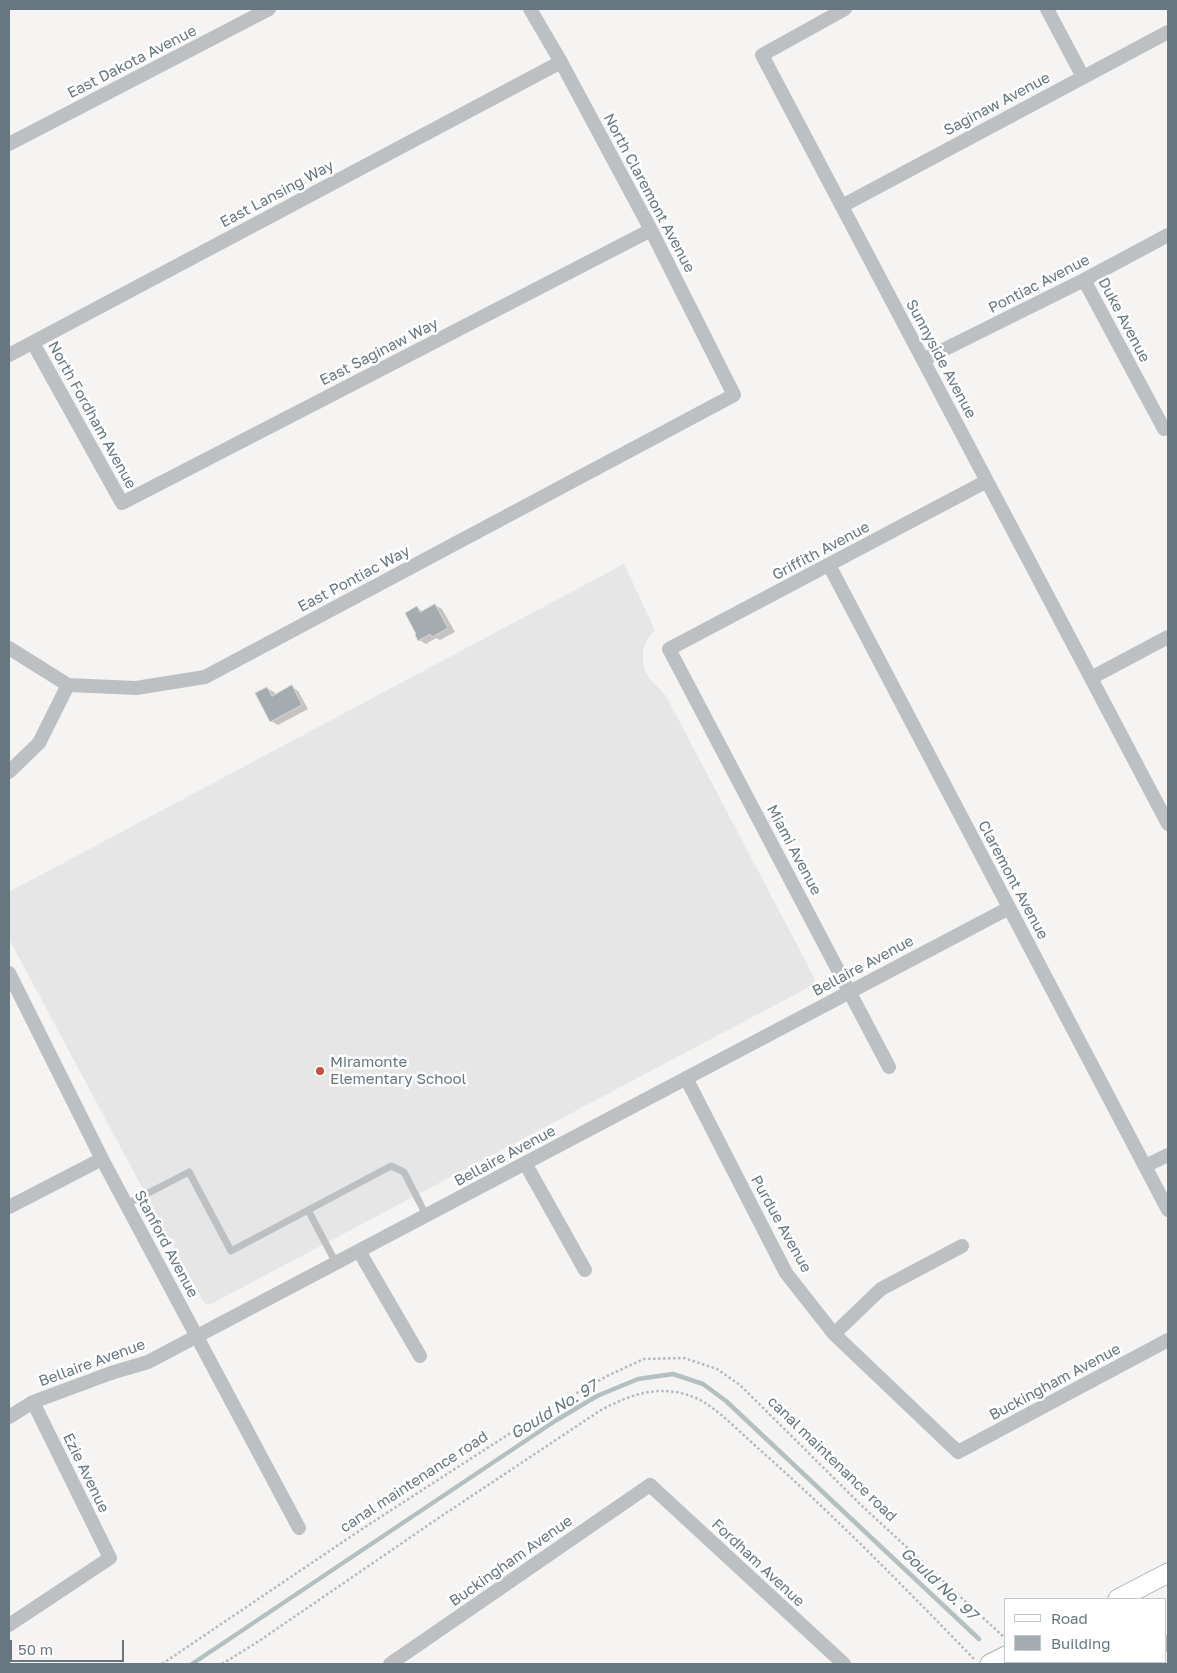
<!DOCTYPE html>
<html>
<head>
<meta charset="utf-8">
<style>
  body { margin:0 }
  #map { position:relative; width:1177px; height:1673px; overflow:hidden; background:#f5f4f2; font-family:"Golos Text",sans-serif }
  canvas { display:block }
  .frame { position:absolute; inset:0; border:10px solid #67777f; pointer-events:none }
  .legend { position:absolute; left:1004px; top:1598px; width:162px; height:65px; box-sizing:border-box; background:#fff; border:1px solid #c2c9cc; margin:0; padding:6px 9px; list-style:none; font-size:15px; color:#67777f }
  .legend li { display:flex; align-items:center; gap:10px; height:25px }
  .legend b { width:25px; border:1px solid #c2c9cc }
  .scale { position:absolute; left:10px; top:1640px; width:114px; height:22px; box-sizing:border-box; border:2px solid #67777f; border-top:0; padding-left:6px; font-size:15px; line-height:18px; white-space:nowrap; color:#67777f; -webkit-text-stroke:4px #fff; paint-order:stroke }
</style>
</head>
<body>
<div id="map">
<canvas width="1177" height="1673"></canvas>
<div class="frame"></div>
<ul class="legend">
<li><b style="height:6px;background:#fff"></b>Road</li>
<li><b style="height:14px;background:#a4acb0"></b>Building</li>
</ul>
<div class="scale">50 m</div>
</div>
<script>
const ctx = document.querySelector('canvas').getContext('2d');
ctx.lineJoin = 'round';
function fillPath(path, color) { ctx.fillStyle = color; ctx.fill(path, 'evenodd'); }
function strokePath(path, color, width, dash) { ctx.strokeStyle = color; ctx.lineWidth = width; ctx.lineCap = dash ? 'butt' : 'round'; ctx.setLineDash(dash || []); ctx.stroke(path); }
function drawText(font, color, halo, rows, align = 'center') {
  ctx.font = font + ' "Golos Text",sans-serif'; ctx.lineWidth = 5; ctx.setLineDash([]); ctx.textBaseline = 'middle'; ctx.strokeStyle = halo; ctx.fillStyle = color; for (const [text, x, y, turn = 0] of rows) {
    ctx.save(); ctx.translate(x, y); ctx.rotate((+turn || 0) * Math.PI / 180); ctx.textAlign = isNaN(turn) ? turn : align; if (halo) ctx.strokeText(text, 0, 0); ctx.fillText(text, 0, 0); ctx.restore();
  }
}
fillPath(new Path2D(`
  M624 564 655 630 648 638 643 649V660L645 671 650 679 666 696 815 979 813 985 209 1305 204 1303 9 939V892Z`), '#e5e6e5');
fillPath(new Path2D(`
  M435 605 442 609 455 632 440 640 436 638 426 644 419 640 417 608 424 612Z
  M292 687 298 691 308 709 278 725 271 721 267 688 274 692 276 695Z`), '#0003');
strokePath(new Path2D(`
  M192 1664 555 1421 597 1396 638 1379 673 1374 703 1384 726 1401 979 1639`), '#b3c0c2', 4.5);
const building = new Path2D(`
  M435 604 448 628 432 637 430 634 418 641 415 635 416 634 405 613 417 606 420 612Z
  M292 685 302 705 270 722 255 693 267 687 272 696Z`);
fillPath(building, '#a4acb0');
strokePath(building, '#d6d6d4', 1);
const secondary = new Path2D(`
  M1118 1599 1168 1573
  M990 1664 1006 1656`);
strokePath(secondary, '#afb4b7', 21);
strokePath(new Path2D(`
  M1029 1662 1031 1664
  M162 1664 362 1529 543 1412 607 1376 644 1359 684 1358 717 1369 740 1385 861 1505 1006 1639
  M222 1664 259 1641 443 1515 601 1410C633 1393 663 1383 698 1399 716 1407 744 1436 760 1450 835 1516 905 1588 975 1660`), '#b6b9bb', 2.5, [2.5, 2.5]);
strokePath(new Path2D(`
  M127 1204 189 1172 231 1251 391 1166 404 1172 426 1215
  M308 1210 336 1263`), '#bcc0c3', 7);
strokePath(new Path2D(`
  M845 9 762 55 1168 824
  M1047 9 1083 77
  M9 144 269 9
  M842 206 1168 32
  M1084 280 1164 429 1168 427
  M33 343 122 503 651 230
  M9 355 561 62
  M923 360 1084 280 1168 235
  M829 565 1168 1210
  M9 648 68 685 136 688 205 677 734 395 651 230 561 62 530 9
  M1091 678 1168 637
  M9 772 39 743 68 685
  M9 973 102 1159 299 1528
  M889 1067 669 649 987 481
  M686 1078 786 1273 834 1334 958 1452 1168 1340
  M525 1163 585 1270
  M1145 1166 1168 1155
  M9 1207 102 1159
  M359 1251 420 1356
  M834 1334 881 1289 962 1246
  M9 1417 33 1402 111 1373 148 1362 1009 908
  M9 1625 110 1558 33 1402
  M1166 1642 1168 1645
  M390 1664 650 1485 844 1664`), '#bcc0c3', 14);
strokePath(secondary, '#fff', 19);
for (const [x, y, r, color] of [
  [320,1071,5,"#cd4b39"]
]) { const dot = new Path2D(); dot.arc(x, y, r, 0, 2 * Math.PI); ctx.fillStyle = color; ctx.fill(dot); strokePath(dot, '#fff', 2); }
drawText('15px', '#67777f', '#fff', [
  ["East Dakota Avenue",132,62,-27],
  ["Saginaw Avenue",997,104,-28],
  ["North Claremont Avenue",649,193,62],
  ["East Lansing Way",277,194,-28],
  ["Pontiac Avenue",1039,284,-27],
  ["Duke Avenue",1124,320,62],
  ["East Saginaw Way",379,352,-27],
  ["Sunnyside Avenue",941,359,62],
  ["North Fordham Avenue",92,415,61],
  ["Griffith Avenue",821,551,-28],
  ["East Pontiac Way",354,579,-28],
  ["Miami Avenue",794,850,62],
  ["Claremont Avenue",1013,880,62],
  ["Bellaire Avenue",863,966,-28],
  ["Bellaire Avenue",505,1156,-28],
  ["Purdue Avenue",781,1224,61],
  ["Stanford Avenue",166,1244,62],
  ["Bellaire Avenue",92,1363,-20],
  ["Buckingham Avenue",1055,1382,-28],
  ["canal maintenance road",832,1459,44],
  ["Ezie Avenue",86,1473,64],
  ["canal maintenance road",414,1482,-33],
  ["Buckingham Avenue",511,1561,-35],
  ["Fordham Avenue",758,1563,43]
]);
drawText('15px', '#67777f', '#fff', [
  ["Miramonte",330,1062],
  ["Elementary School",330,1079]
], 'left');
drawText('italic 16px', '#63787c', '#fff', [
  ["Gould No. 97",554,1410,-31],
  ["Gould No. 97",939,1584,43]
]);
</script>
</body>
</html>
